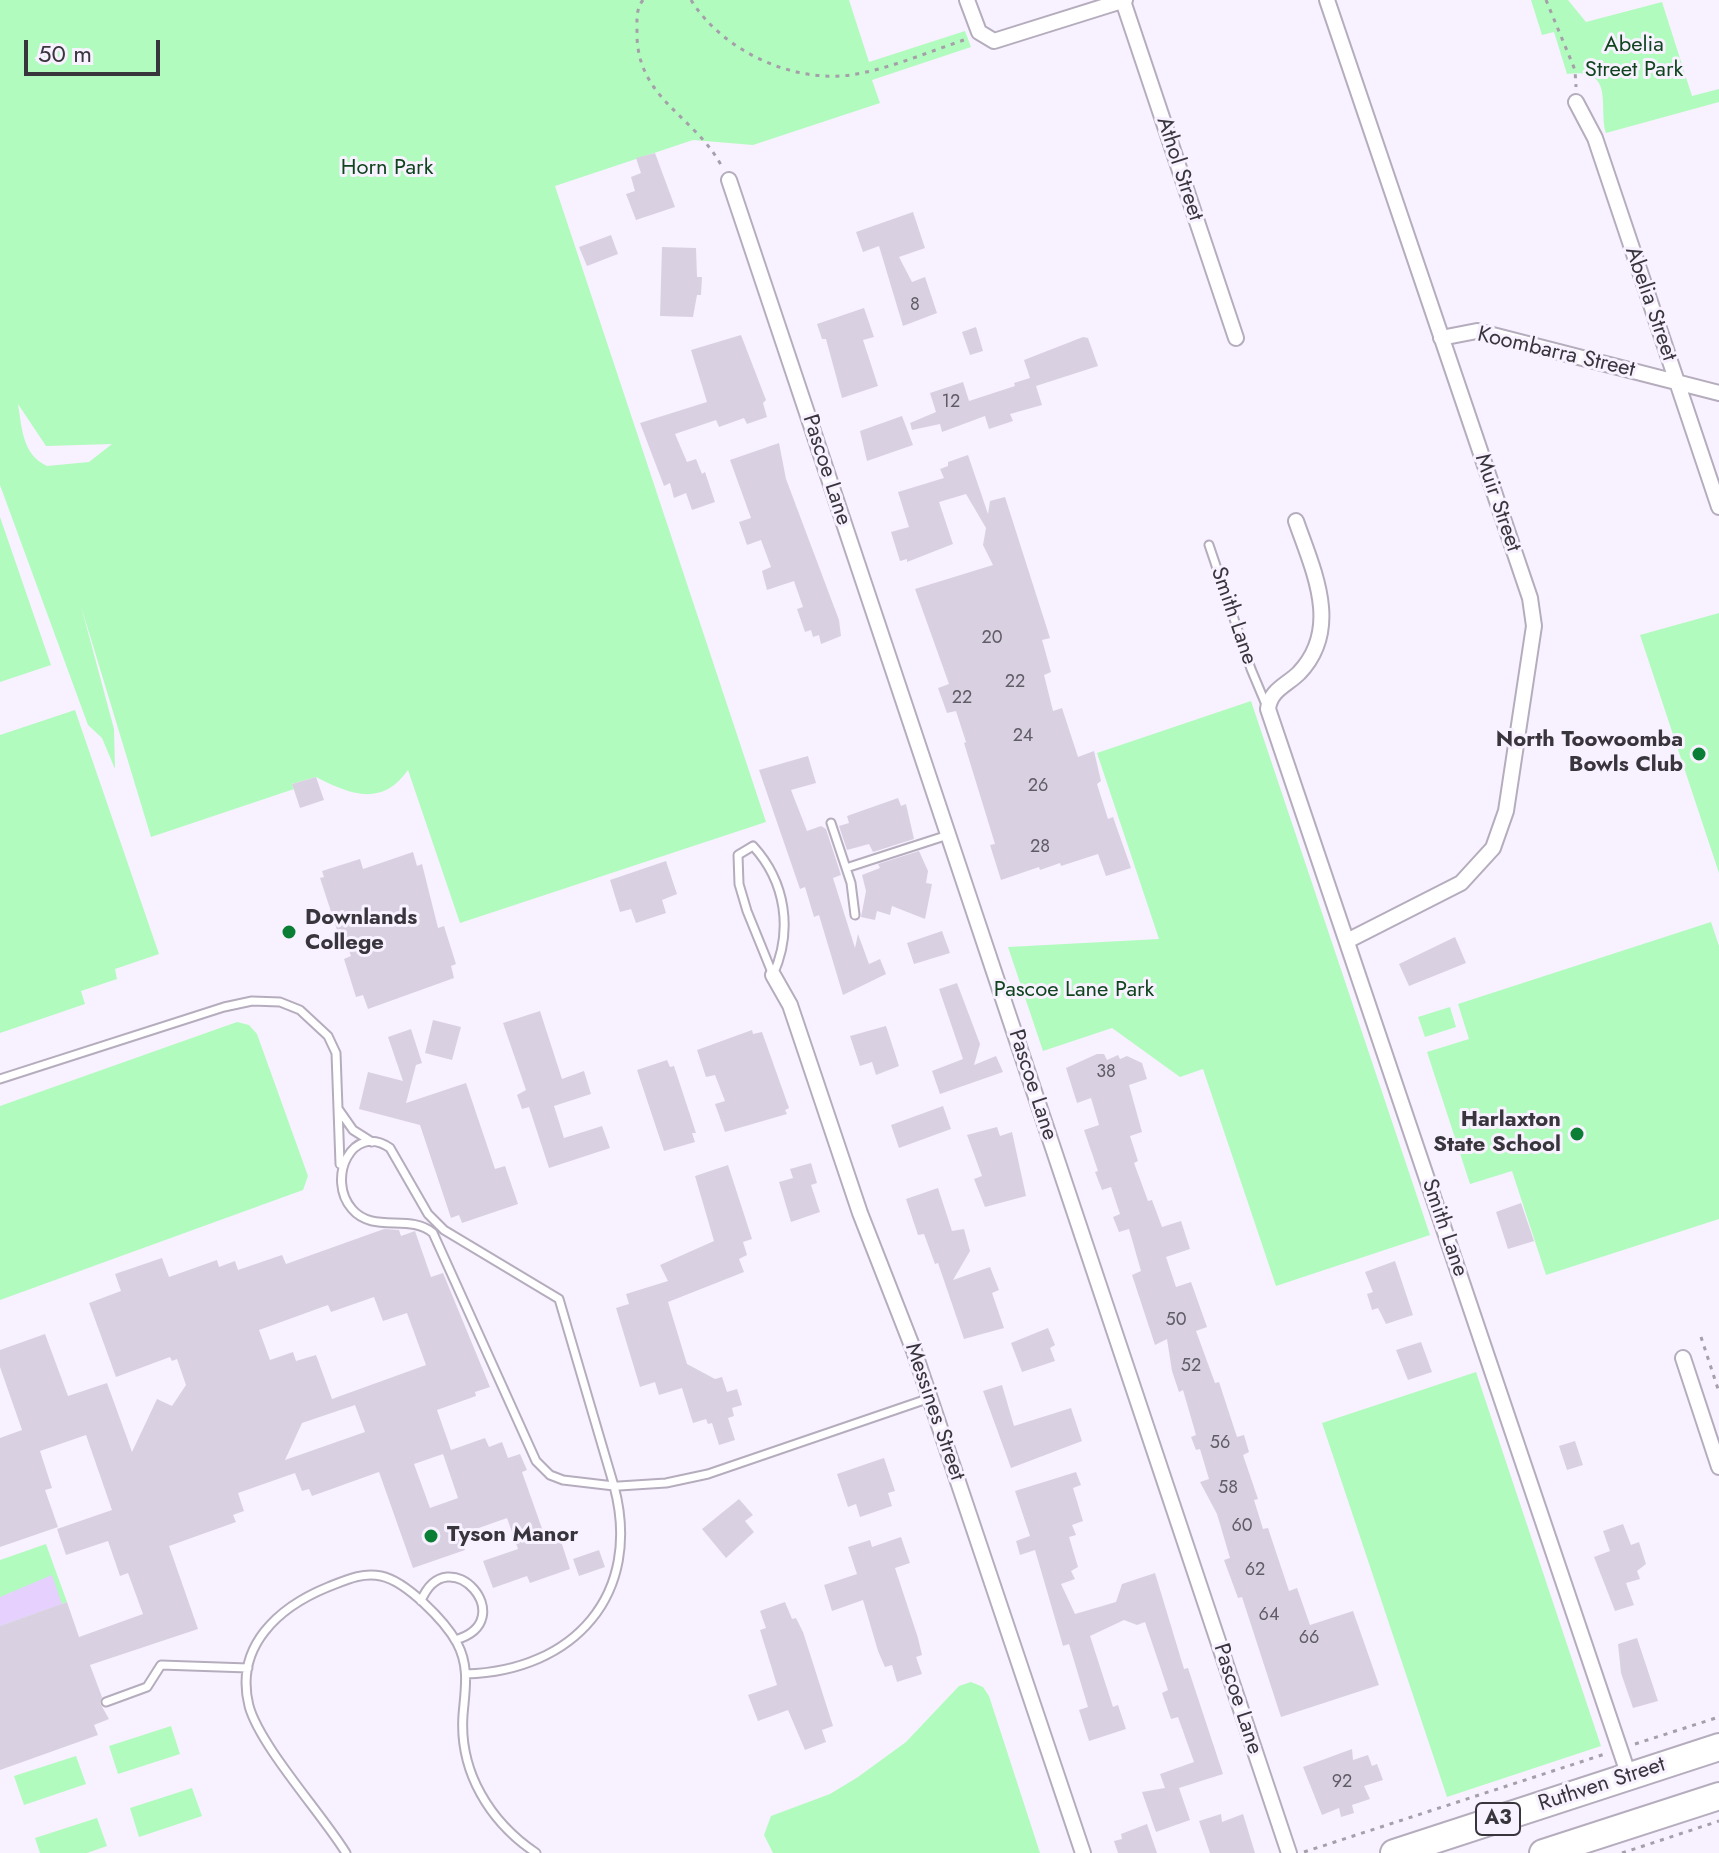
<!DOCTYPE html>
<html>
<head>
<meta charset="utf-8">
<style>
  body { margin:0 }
  #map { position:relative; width:1719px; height:1853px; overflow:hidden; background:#f8f1ff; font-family:Jost,sans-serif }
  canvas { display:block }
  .scale { position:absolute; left:24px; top:40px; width:136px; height:36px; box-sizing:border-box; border:4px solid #38353c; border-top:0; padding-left:10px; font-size:24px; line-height:28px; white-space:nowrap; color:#38353c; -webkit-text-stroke:6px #f8f1ff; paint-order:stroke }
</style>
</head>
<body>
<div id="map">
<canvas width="1719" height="1853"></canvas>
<div class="scale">50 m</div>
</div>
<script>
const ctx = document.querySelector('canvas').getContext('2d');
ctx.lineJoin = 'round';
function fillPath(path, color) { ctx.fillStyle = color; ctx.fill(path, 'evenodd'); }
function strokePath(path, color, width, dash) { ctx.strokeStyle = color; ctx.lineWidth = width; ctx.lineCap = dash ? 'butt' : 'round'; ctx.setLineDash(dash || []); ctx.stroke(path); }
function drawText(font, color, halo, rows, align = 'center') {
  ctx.font = font + ' Jost,sans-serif'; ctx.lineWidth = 6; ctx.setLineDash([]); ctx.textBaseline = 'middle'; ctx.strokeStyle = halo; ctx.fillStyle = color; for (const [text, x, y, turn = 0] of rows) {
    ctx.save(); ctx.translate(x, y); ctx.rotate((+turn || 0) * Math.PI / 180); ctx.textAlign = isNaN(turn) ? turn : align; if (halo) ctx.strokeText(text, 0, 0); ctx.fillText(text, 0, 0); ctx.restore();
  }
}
fillPath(new Path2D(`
  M0 0H849L869 62 965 31 971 47 872 80 880 103 753 145 693 140 555 186 766 822 460 923 408 770C382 807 351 795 316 777L292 784 294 789 151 837 81 606 114 729 115 769 102 738 88 725 0 485ZM18 404 46 446 112 444 89 462 47 466C22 454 22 428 18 404Z
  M1531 0H1568L1586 22 1662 2 1692 96 1719 89V102L1606 133C1598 107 1616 67 1567 74L1554 32 1542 35Z
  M0 517 51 665 0 682Z
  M1719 613V873L1640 635Z
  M1251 701 1430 1235 1276 1286 1203 1069 1180 1077 1112 1028 1043 1051 1008 947 1159 939 1097 753Z
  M75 710 159 954 115 969 117 979 81 991 85 1004 0 1033V735Z
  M1711 922 1719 946V1219L1546 1275 1512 1171 1470 1184 1427 1052 1469 1039 1458 1004Z
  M1450 1007 1456 1027 1425 1037 1418 1017Z
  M237 1022 249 1025 257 1034 308 1176 303 1190 0 1300V1106Z
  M1476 1372 1601 1746 1447 1797 1322 1423Z
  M46 1544 67 1602 0 1626V1560Z
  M971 1682 983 1687 989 1696 1040 1853H773L764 1835 771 1816 830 1794 858 1777 906 1742 959 1686Z
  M171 1726 180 1754 118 1774 109 1746Z
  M76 1756 86 1784 24 1805 14 1776Z
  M192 1788 202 1816 139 1837 130 1808Z
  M97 1818 107 1846 87 1853H40L35 1838Z`), '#b2fbbe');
fillPath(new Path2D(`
  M52 1575 62 1604 0 1626V1597Z`), '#e6d0fe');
fillPath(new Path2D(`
  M655 153 675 207 636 220 626 194 635 191 631 177 641 173 636 158Z
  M913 212 925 248 899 257 912 282 925 277 937 313 903 326 879 246 863 252 856 232Z
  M611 235 618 254 587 266 579 247Z
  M662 247 696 248 697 277H702L701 295H697L693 317 660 316Z
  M864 308 874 337 863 340 878 386 842 398 826 339H822L817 324Z
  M976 327 983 351 970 355 962 332Z
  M741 335 766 400 763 403 767 417 747 424 744 418 719 427 716 420 675 434 687 462 696 459 702 474 705 472 715 502 692 510 686 493 674 498 670 483 664 486 640 423 707 402 691 350Z
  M1083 337 1088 338 1098 366 1036 386 1042 405 1010 414 1013 421 989 429 985 416 942 432 940 424 912 430 910 423 936 412 930 393 963 382 969 401 1015 386 1014 383 1030 378 1024 360Z
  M902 416 913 445 867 461 860 431Z
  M779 443 786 479 839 620 841 636 821 644 819 635 813 637 811 630 805 632 797 609 803 607 794 581 767 590 762 571 771 567 761 540 747 545 739 522 751 518 730 460Z
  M968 455 988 514 990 501 1005 497 1050 638 1042 640 1051 672 1044 675 1053 711 1062 708 1078 757 1094 751 1101 781 1097 784 1108 819 1113 817 1131 868 1106 876 1098 854 1061 866 1060 863 1040 870 1039 867 1001 880 990 845 995 844 964 743 966 742 956 711 947 713 938 688 949 684 915 589 993 565 983 545 986 528 966 494 939 502 953 544 907 562V559L900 561 891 532 909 527 898 492 944 478 940 469 948 466V462Z
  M808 756 816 783 791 790 807 831 821 826 826 829 841 875 833 878 855 948 858 934 869 964 880 959 886 974 843 995 819 915 814 917 805 887 800 889 759 770Z
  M316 777 324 800 300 808 292 784Z
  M898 798 901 806 906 804 914 839 873 852 869 844 847 850 839 826 849 823 847 816Z
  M919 851 928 871 926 883 932 884 925 919 892 906 890 915 877 911 875 920 861 917 866 891 862 875 880 868 878 864Z
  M413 852 417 866 422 864 438 928 444 926 456 964 451 966 454 978 368 1009 363 995 356 997 344 959 351 956 341 929 337 930 320 878 324 877 322 871 360 859 363 869Z
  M666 861 677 894 662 900 666 913 636 923 631 909 620 912 610 880Z
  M942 931 950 953 914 964 907 943Z
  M1455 937 1466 963 1409 986 1399 964Z
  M957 983 980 1044 974 1065 996 1056 1003 1072 940 1094 932 1071 963 1059 939 989Z
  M540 1011 562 1079 584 1071 591 1094 554 1106 564 1138 602 1126 610 1148 549 1168 529 1107 522 1109 517 1095 526 1090 503 1023Z
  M433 1020 461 1027 452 1060 425 1053Z
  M886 1026 899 1066 876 1075 872 1062 860 1066 850 1036Z
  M411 1029 422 1063 416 1065 406 1103 466 1083 495 1169 505 1166 518 1204 462 1223 459 1215 451 1218 420 1125 359 1109 368 1072 403 1081 388 1037Z
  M752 1030 753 1034 762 1032 789 1108 785 1110 787 1114 725 1132 715 1104 725 1101 715 1075 706 1077 697 1050Z
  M1097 1054H1104L1107 1060 1118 1055 1120 1059 1127 1056 1142 1063 1147 1079 1129 1085 1142 1132 1130 1136 1138 1161 1134 1163 1148 1201 1152 1200 1162 1227 1181 1221 1190 1249 1166 1257 1176 1287 1191 1282 1207 1327 1196 1331 1215 1383 1219 1382 1237 1437 1244 1435 1249 1452 1243 1455 1258 1499 1254 1500 1263 1529 1268 1528 1289 1591 1297 1588 1310 1625 1353 1611 1379 1685 1281 1717 1242 1597 1238 1598 1224 1560 1230 1558 1217 1514 1200 1482 1209 1479 1200 1449 1196 1450 1191 1437 1196 1435 1183 1390 1179 1392 1172 1371 1167 1339 1155 1345 1132 1275 1141 1271 1129 1229 1119 1232 1113 1217 1120 1214 1111 1187 1102 1190 1095 1172 1098 1171 1084 1130 1099 1125 1091 1098 1077 1103 1066 1068Z
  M667 1060 670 1067 674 1066 696 1133H692L695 1142 664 1151 637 1070Z
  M943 1106 951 1129 899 1148 891 1125Z
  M997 1127 1000 1136 1012 1132 1026 1196 985 1207 974 1179 982 1176 967 1135Z
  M811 1163 817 1183 811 1185 820 1212 791 1222 779 1182 793 1178 790 1169Z
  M728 1165 752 1239 743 1242 747 1255 739 1259 744 1272 668 1302 687 1364 715 1379 722 1377 727 1392 737 1389 742 1405 732 1408 734 1416 728 1418 735 1440 719 1445 712 1423 708 1424 706 1419 693 1423 682 1388 659 1395 655 1382 640 1387 616 1308 629 1304 626 1294 668 1281 660 1265 714 1241 695 1176Z
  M938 1188 952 1231 964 1229 970 1251 953 1280 990 1267 999 1290 992 1293 1004 1328 964 1339 938 1263 935 1264 924 1234 918 1235 906 1199Z
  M1521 1203 1534 1241 1508 1249 1496 1212Z
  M384 1229 399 1230 401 1236 415 1231 431 1277 443 1273 490 1387 475 1392 476 1396 437 1410 451 1450 485 1438 489 1447 502 1442 508 1458 520 1454 527 1470 522 1472 545 1537 558 1532 570 1569 530 1583 527 1576 493 1588 483 1561 518 1549 507 1518 459 1535 465 1550 413 1568 379 1472 312 1496 309 1489 302 1491 295 1473 238 1493 244 1511 233 1515 236 1522 169 1546 198 1629 90 1665 102 1697 100 1703 109 1719 94 1725 98 1735 0 1770V1626L67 1602 79 1637 143 1614 128 1573 120 1576 108 1541 66 1555 57 1529 112 1510 86 1435 40 1451 52 1488 45 1490 58 1527 0 1547V1438L22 1430 0 1367V1350L45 1334 68 1396 107 1383 132 1452 157 1399 172 1406 186 1385 177 1359 172 1361 170 1357 116 1377 89 1303 121 1291 115 1274 162 1258 169 1277 217 1260 219 1267 235 1261 238 1270 282 1255 286 1264ZM374 1297 383 1321 407 1313 426 1365 332 1399 316 1355 296 1361 293 1352 270 1360 259 1330 328 1305 331 1312ZM355 1405 365 1432 285 1460 302 1423ZM443 1454 458 1498 430 1508 414 1464Z
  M1395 1261 1413 1315 1386 1324 1378 1308 1372 1310 1367 1294 1373 1292 1365 1272Z
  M1048 1328 1055 1345 1050 1348 1055 1361 1022 1372 1011 1343Z
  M1421 1342 1432 1372 1408 1380 1396 1350Z
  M1002 1385 1014 1426 1071 1408 1082 1441 1011 1468 983 1391Z
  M1575 1441 1583 1465 1567 1470 1559 1446Z
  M884 1458 895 1491 888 1493 892 1506 860 1517 856 1504 848 1507 837 1474Z
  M1076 1472 1081 1485 1073 1488 1083 1521 1072 1525 1076 1535 1069 1537 1078 1567 1071 1571 1075 1579 1061 1584 1075 1614 1116 1602 1122 1584 1155 1573 1184 1669 1188 1668 1223 1774 1179 1788 1190 1820 1156 1832 1142 1792 1165 1788 1160 1774 1194 1762 1178 1717 1171 1719 1162 1693 1168 1690 1145 1622 1137 1625 1124 1620 1090 1636 1113 1707 1118 1705 1126 1729 1089 1741 1079 1710 1088 1707 1069 1644 1063 1646 1035 1550 1020 1555 1016 1541 1030 1536 1015 1491Z
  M739 1499 753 1515 745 1521 754 1532 726 1558 702 1529Z
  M1623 1524 1631 1545 1639 1542 1646 1564 1637 1571 1640 1579 1626 1583 1634 1605 1615 1611 1594 1557 1610 1551 1603 1531Z
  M901 1537 910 1563 895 1568 918 1638 922 1655 916 1657 922 1674 897 1682 892 1665 885 1667 878 1651 863 1600 832 1611 824 1585 857 1574 848 1547 870 1540 872 1547Z
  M599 1550 605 1567 579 1576 573 1559Z
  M785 1602 792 1619 796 1618 803 1632 833 1726 822 1730 826 1742 805 1750 788 1710 758 1721 748 1695 777 1685 760 1630 766 1628 760 1611Z
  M1637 1638 1658 1701 1633 1708 1621 1673 1618 1644Z
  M1352 1749 1353 1760 1368 1755 1372 1766 1377 1764 1383 1780 1364 1786 1370 1799 1352 1805 1354 1813 1341 1817 1339 1808 1322 1815 1303 1767Z
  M1221 1814 1222 1822 1243 1814 1255 1853H1210L1199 1821Z
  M1147 1824 1157 1853H1118L1114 1841 1122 1839 1121 1834Z`), '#d9d1e2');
const lane = new Path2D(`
  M1209 545 1251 669 1267 707
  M831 823 851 883 855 915
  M753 846C786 882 793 931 773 975L747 911 739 884 738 855Z
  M846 868 948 835
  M0 1079 224 1007 252 1001 280 1002 300 1010 328 1036 336 1053 340 1164
  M339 1110 353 1130 372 1142
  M421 1601C448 1536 523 1621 455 1640
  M466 1674C574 1671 643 1594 614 1486L559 1299 444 1230 428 1214 390 1148C352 1122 326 1179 352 1209 373 1234 410 1213 433 1233L536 1461 550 1475 563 1480 614 1486H619L666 1483 708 1474 930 1398
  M106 1702 147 1687 161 1665 248 1668
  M346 1853C322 1814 260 1746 249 1706 234 1646 279 1607 328 1587 346 1580 362 1572 381 1576 406 1581 445 1621 457 1643 470 1667 465 1690 463 1715 459 1772 490 1822 536 1853`);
const street = new Path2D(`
  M967 0 979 32 994 41 1125 0
  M1327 0 1530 598 1534 626 1506 811 1493 848 1461 883 1347 941
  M1123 1 1236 338
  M1576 102 1595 138 1719 507
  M729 180 1289 1853
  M1441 338 1477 331 1719 393
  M1296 521C1313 570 1342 628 1299 673 1287 685 1270 690 1268 709L1629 1776
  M773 975 790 1005 860 1213 914 1351 1083 1853
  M1683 1358 1719 1467`);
const highway = new Path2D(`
  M1394 1853 1719 1747
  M1543 1853 1719 1796`);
strokePath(lane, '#b5adbd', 11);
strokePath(street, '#b5adbd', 18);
strokePath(highway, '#b5adbd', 30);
strokePath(new Path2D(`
  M643 0C636 9 637 19 637 30 635 98 693 114 721 165
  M691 0C722 50 791 83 851 75 889 69 928 52 964 40
  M1546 0 1575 70 1576 87
  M1701 1337 1719 1392
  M1635 1744 1719 1717
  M1304 1852 1605 1754
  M1622 1853 1719 1821`), '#a59faa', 3, [4, 6]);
strokePath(lane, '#fff', 7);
strokePath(street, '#fff', 14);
strokePath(highway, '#fff', 26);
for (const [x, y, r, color] of [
  [1699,754,8,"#0a7e35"],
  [289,932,8,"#0a7e35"],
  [1577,1134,8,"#0a7e35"],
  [431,1536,8,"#0a7e35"]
]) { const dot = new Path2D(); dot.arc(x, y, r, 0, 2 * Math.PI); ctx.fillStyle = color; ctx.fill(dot); strokePath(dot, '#f8f1ff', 3); }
drawText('18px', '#605c66', null, [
  ["8",915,306],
  ["12",951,403],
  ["20",992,639],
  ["22",1015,683],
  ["22",962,699],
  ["24",1023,737],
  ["26",1038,787],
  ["28",1040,848],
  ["38",1106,1073],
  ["50",1176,1321],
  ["52",1191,1367],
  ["56",1220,1444],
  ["58",1228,1489],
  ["60",1242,1527],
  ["62",1255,1571],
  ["64",1269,1616],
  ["66",1309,1639],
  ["92",1342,1783]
]);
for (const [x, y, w] of [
  [1498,1819,44]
]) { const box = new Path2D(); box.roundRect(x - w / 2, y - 16, w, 32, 6); ctx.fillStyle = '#f8f1ff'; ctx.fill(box); strokePath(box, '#38353c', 2); }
drawText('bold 20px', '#38353c', null, [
  ["A3",1498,1819]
]);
drawText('22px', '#0f441e', '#f8f1ff', [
  ["Abelia",1634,46],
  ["Street Park",1634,71],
  ["Horn Park",387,169],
  ["Pascoe Lane Park",1074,991]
]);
drawText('22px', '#38353c', '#f8f1ff', [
  ["Athol Street",1179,169,72],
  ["Abelia Street",1650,304,71],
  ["Koombarra Street",1556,353,13],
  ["Pascoe Lane",826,470,72],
  ["Muir Street",1497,503,71],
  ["Smith Lane",1233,616,71],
  ["Pascoe Lane",1032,1085,72],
  ["Smith Lane",1444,1228,71],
  ["Messines Street",934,1412,71],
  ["Pascoe Lane",1237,1699,72],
  ["Ruthven Street",1602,1785,-18]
]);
drawText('bold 22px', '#38353c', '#f8f1ff', [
  ["North Toowoomba",1683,741],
  ["Bowls Club",1683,766],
  ["Downlands",305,919,"left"],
  ["College",305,944,"left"],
  ["Harlaxton",1561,1121],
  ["State School",1561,1146],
  ["Tyson Manor",447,1536,"left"]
], 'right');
</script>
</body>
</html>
